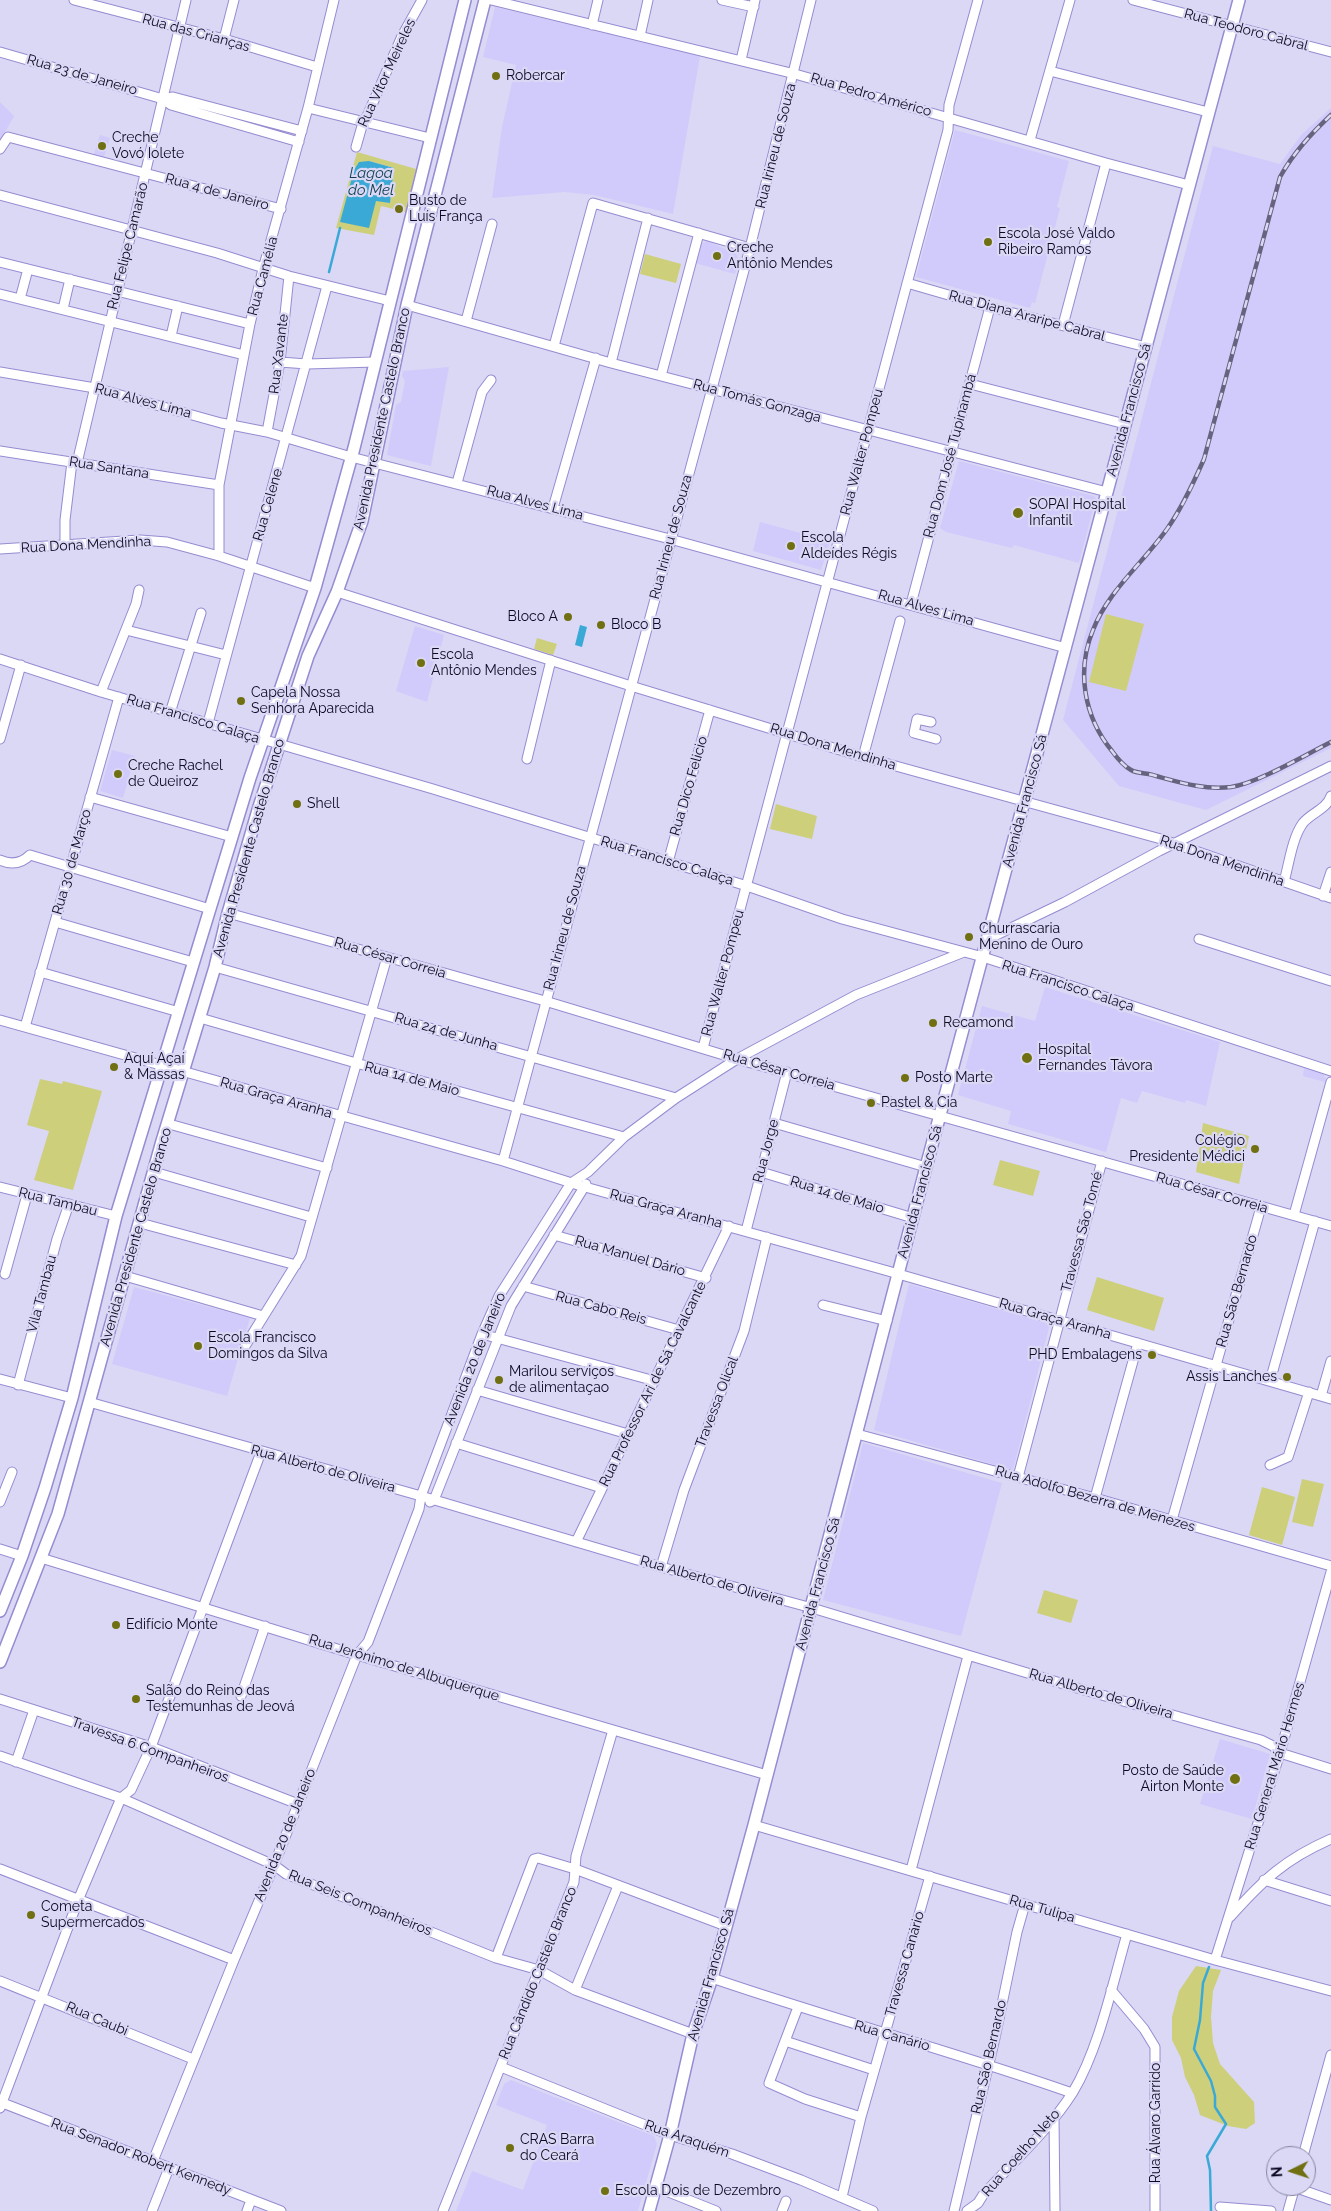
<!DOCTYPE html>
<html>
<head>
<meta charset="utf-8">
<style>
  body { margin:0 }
  #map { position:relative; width:1331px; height:2211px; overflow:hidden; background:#dad8f5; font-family:Raleway,sans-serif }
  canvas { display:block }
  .north { position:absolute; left:1266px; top:2146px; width:50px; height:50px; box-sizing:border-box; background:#dad8f5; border:1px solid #8885a1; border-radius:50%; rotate:266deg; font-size:14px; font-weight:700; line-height:20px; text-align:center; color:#0e0922 }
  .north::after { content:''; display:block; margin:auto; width:18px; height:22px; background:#707013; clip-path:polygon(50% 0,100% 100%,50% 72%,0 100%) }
</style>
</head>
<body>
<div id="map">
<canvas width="1331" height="2211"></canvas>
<div class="north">N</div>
</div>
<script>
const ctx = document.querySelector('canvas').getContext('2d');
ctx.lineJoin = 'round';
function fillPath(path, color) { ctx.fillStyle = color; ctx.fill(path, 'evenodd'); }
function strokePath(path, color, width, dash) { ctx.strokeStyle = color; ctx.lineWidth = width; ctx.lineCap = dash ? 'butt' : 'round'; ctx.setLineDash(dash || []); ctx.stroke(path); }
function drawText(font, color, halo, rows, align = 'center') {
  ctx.font = font + ' Raleway,sans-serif'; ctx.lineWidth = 4.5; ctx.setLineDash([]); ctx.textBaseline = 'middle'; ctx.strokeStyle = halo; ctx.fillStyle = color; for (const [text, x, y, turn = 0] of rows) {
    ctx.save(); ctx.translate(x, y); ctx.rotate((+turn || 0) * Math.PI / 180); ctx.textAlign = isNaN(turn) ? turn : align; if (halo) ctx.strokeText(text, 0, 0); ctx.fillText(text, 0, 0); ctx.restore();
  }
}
fillPath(new Path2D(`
  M495 7 700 56 673 214 594 195 565 192 492 198 502 127 516 65 483 57Z
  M0 102 14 116 0 141Z
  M1331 108V748L1206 810 1119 786 1063 720 1213 146 1280 164 1301 135Z
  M955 130 1069 161 1057 207 1060 208 1035 303 1032 302 1030 308 916 277Z
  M100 135 110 138 104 157 94 154Z
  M707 241 735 253 739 259 735 274 695 263 700 244Z
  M449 367 431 466 387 455 396 405 401 402 405 381 402 376 403 371Z
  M959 461 1094 496 1096 498 1079 563 1014 545 1012 548 946 532 940 528Z
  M760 522 830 541 821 570 753 551Z
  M415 626 444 635 427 702 396 691Z
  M112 750 135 756 123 798 100 791Z
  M1045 987 1220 1042 1206 1106 1186 1100 1185 1103 1142 1091 1137 1103 1121 1098 1106 1152 1008 1124 1011 1111 958 1095 982 1006 1035 1021Z
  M1304 1068 1323 1074 1326 1079 1325 1082 1303 1076Z
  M909 1284 1050 1324 1013 1470 874 1430Z
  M134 1287 250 1318 227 1396 112 1364Z
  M863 1443 1002 1483 961 1636 823 1600Z
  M1220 1739 1270 1754 1252 1819 1200 1804Z
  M511 2080 654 2136 657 2144 638 2211H456L472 2171 523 2190 547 2125 496 2105 504 2084Z`), '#d0cbfb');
fillPath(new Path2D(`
  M357 152 416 169 406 212 381 206 374 235 336 228ZM369 161 394 168 390 203 376 200Z
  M645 254 681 264 676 283 640 274Z
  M1106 614 1144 624 1126 691 1089 682Z
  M537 638 557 644 553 655 534 649Z
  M776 804 817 816 812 839 770 829Z
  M40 1079 62 1084 63 1081 102 1091 73 1190 34 1180 49 1131 27 1125Z
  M1203 1123 1249 1136 1239 1184 1196 1172Z
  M1000 1160 1040 1171 1033 1196 993 1185Z
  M1097 1277 1164 1298 1154 1331 1087 1310Z
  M1302 1479 1324 1484 1313 1527 1292 1522Z
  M1262 1487 1295 1497 1282 1545 1249 1535Z
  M1044 1590 1078 1600 1071 1623 1037 1613Z
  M1196 1966 1221 1970 1213 1991 1211 2017 1213 2043 1220 2064 1254 2102 1255 2123 1246 2129 1228 2126 1200 2115 1194 2095 1185 2077 1181 2058 1172 2040V2017L1179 1991Z`), '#cdcf7b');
fillPath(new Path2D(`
  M369 161 394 168 390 203 376 201 369 228 340 222 354 170 359 162Z
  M580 625 587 627 582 647 575 645Z`), '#3ba9d6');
strokePath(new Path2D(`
  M329 272 340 228
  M1209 1967 1203 1983 1200 2020 1194 2049 1211 2081 1215 2096V2107L1226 2124 1207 2156 1210 2170 1211 2211`), '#3ba9d6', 2.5);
const minor = new Path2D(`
  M74 0 224 39 317 67
  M491 0 795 74 1106 163 1189 185
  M722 0 754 7
  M1133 0 1331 52
  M592 25 598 0
  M640 36 648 0
  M224 39 234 0
  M0 52 163 99 171 105 299 142
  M741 60 755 0
  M1050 71 1208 112
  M163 99 173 97 302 131
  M308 108 430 138
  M1030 140 1070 0
  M356 147 362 126 368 114 402 36 422 0
  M0 149 8 137 281 209
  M0 195 217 253 289 276 390 301
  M0 262 250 324
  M907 283 990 307 1146 347
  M0 294 244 355
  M20 299 28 269
  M407 305 611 363 1107 492
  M63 309 70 279
  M466 321 492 224
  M1063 325 1106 163
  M171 336 178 306
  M554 346 593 203 750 248
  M280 362 307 364 375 362
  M611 363 648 218
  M0 372 95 388 221 423 267 432 351 457 670 539 1066 648
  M661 376 699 233
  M970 384 1125 424
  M267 432 280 362 289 276
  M0 451 219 485
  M77 463 186 0
  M457 483 482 392 491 380
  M553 508 596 358
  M65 545V520L72 462
  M0 549 140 540 167 542 219 556 315 588
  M219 556V485L250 324 263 269 308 108 334 0
  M337 592 631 686 863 757 1161 839 1331 898
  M911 604 990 307
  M126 630 226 655
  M0 659 101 692 433 789 747 886 842 919 983 957 1331 1071
  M101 692 136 604 139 590
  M170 713 201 613
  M931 722 917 719 914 733 936 739
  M208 723 327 286
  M0 739 21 665
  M863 757 900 621
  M527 759 551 660
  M90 797 232 837
  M0 860C11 865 21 864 30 855L210 909
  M668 862 710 710
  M1284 882C1289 864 1292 838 1303 823 1312 812 1326 810 1331 796
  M1323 896 1331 872
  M228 913 545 1001 737 1059 1331 1226
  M55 922 193 962
  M988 939 1065 902 1159 851 1331 766
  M1199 939 1331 981
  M215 967 676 1098
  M40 972 179 1012
  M200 1018 356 1063 624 1137
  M0 1020 503 1161 578 1185 888 1271 1331 1399
  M25 1027 119 697
  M703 1048 948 130 949 105 978 0
  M774 1123 926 1167
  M169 1124 327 1168
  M503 1161 750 248 811 0
  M154 1172 311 1217
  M761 1172 913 1218
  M0 1187 116 1216
  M1294 1215 1331 1082
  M140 1223 296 1265
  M746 1231 787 1072
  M554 1235 706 1278
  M5 1274 27 1195
  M125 1276 263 1316
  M523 1286 679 1330
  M823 1305 887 1321
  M482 1334 655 1381
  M245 1346 301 1256 387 957
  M0 1379 72 1398
  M1270 1381 1315 1221
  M18 1385 57 1239 69 1204
  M477 1390 628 1434
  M1321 1396 1331 1361
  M89 1402 421 1496 661 1567 812 1608 1077 1688 1261 1740 1273 1746 1280 1753 1331 1769
  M857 1434 1095 1498 1331 1566
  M456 1443 602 1488
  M1270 1465 1288 1457 1309 1392
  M1018 1477 1102 1161
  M1095 1498 1138 1343
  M0 1502 12 1472
  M430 1502 434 1500 511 1306 586 1184
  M1172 1520 1261 1207
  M576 1542 729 1226
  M0 1549 22 1556
  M41 1558 357 1655 767 1775
  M661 1567 684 1490 744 1331 767 1237
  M241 1696 265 1626
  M0 1699 151 1747 298 1804
  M0 1756 121 1798 274 1865 286 1874 496 1958 539 1970 575 1990 693 2034
  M16 1762 34 1710
  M754 1825 1215 1960 1331 1991
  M0 1869 234 1960
  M911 1870 968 1656
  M1264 1880 1331 1901
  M1230 1917C1263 1880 1285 1859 1331 1839
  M496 1958 532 1864 534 1859 538 1858 575 1869 726 1926
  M1215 1960 1280 1753 1331 1572
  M712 1978C831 2019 953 2051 1072 2093
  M0 1981 193 2059
  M575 1990 618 1886
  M1111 1990 1144 2029 1155 2047V2211
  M798 2007 769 2083 805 2099 861 2117
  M785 2041 874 2070
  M501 2067 670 2135 732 2154 801 2180 873 2211
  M0 2102 281 2211
  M0 2108 79 1898 121 1798 131 1790 151 1747 261 1452
  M1054 2117 1055 2211
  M1303 2156 1331 2055
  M153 2161 234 1960 274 1865 357 1655 368 1642 419 1509 421 1496 482 1334 499 1296 571 1183 588 1172 624 1137 676 1098 737 1059 856 995 964 952
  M656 2187 716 2211
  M1294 2187 1331 2200
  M842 2197 861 2117 930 1876
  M1220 2207 1271 2211
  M152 2211 169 2168
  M247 2211 251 2200
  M443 2211 574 1882 576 1856 613 1730
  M782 2211 786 2201
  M954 2211 995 2038 1017 1932 1025 1904
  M967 2211 978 2203 983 2195C1013 2162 1049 2130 1073 2092 1099 2049 1113 1982 1127 1934
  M1288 2211 1295 2186`);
const major = new Path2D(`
  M0 1611 22 1556 45 1488 72 1398 116 1216 250 778 315 588 354 448 465 0
  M0 1662 58 1514 162 1141 215 967 228 913 258 810 308 656 337 592 362 521 407 305 485 0
  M649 2211 670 2135 693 2034 712 1978 754 1825 926 1167 1239 0`);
strokePath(minor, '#958cd1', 11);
strokePath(major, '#958cd1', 14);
strokePath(minor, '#fff', 9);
strokePath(major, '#fff', 11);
const rail = new Path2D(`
  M1331 115C1311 134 1294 152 1280 177L1204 459C1193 484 1182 508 1167 529 1143 563 1108 591 1093 630 1076 671 1084 717 1112 751 1117 758 1124 766 1131 770 1138 774 1149 773 1156 776 1182 783 1204 790 1231 787 1258 783 1305 755 1331 742`);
strokePath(rail, '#67637e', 4.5);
strokePath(rail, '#dad8f5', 2.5, [8]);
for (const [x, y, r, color] of [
  [496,76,5,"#707013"],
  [102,146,5,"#707013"],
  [399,209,5,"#707013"],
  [988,242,5,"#707013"],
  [717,256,5,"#707013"],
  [1018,513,6,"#707013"],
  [791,546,5,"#707013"],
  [568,617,5,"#707013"],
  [601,625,5,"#707013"],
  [421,663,5,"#707013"],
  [241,701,5,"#707013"],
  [118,774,5,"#707013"],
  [297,804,5,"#707013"],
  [969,937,5,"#707013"],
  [933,1023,5,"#707013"],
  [1027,1058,6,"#707013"],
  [114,1067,5,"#707013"],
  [905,1078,5,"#707013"],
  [871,1103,5,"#707013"],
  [1255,1149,5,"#707013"],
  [198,1346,5,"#707013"],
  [1152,1355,5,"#707013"],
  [1287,1377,5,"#707013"],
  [499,1380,5,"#707013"],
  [116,1625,5,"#707013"],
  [136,1699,5,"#707013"],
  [1235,1779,6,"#707013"],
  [31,1915,5,"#707013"],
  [510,2148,5,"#707013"],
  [605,2191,5,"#707013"]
]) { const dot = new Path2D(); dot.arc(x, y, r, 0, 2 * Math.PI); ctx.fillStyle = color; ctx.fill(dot); strokePath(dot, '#dad8f5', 2); }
drawText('14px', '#0e0922', '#dad8f5', [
  ["Rua Teodoro Cabral",1246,30,15],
  ["Rua das Crianças",196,33,15],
  ["Rua Vitor Meireles",387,73,-65],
  ["Rua 23 de Janeiro",82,75,16],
  ["Rua Pedro Américo",871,95,16],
  ["Rua Irineu de Souza",776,146,-76],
  ["Rua 4 de Janeiro",217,192,15],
  ["Rua Felipe Camarão",128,246,-76],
  ["Rua Camélia",263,276,-75],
  ["Rua Diana Araripe Cabral",1027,316,15],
  ["Rua Xavante",279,354,-83],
  ["Rua Alves Lima",143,401,15],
  ["Rua Tomás Gonzaga",757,401,15],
  ["Avenida Francisco Sá",1129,410,-75],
  ["Avenida Presidente Castelo Branco",382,419,-78],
  ["Rua Walter Pompeu",862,452,-75],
  ["Rua Dom José Tupinambá",950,456,-75],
  ["Rua Santana",109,468,9],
  ["Rua Alves Lima",535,503,15],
  ["Rua Celene",268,505,-74],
  ["Rua Irineu de Souza",671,537,-75],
  ["Rua Dona Mendinha",86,545,-3],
  ["Rua Alves Lima",926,608,16],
  ["Rua Francisco Calaça",193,719,17],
  ["Rua Dona Mendinha",833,747,17],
  ["Rua Dico Felicio",689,786,-74],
  ["Avenida Francisco Sá",1025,801,-75],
  ["Avenida Presidente Castelo Branco",249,848,-74],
  ["Rua Francisco Calaça",667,861,17],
  ["Rua Dona Mendinha",1222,861,19],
  ["Rua 30 de Março",72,862,-74],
  ["Rua Irineu de Souza",565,928,-75],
  ["Rua César Correia",390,958,16],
  ["Rua Walter Pompeu",723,973,-75],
  ["Rua Francisco Calaça",1068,986,18],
  ["Rua 24 de Junha",446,1032,16],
  ["Rua César Correia",779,1070,16],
  ["Rua 14 de Maio",412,1079,15],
  ["Rua Graça Aranha",276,1098,16],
  ["Rua Jorge",766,1151,-75],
  ["Avenida Francisco Sá",920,1192,-75],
  ["Rua César Correia",1212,1193,16],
  ["Rua 14 de Maio",837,1195,17],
  ["Rua Tambau",58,1202,14],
  ["Rua Graça Aranha",666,1209,15],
  ["Travessa São Tomé",1082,1232,-75],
  ["Avenida Presidente Castelo Branco",136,1237,-74],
  ["Rua Manuel Dário",630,1256,16],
  ["Rua São Bernardo",1237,1291,-74],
  ["Vila Tambau",42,1294,-75],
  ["Rua Cabo Reis",601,1308,15],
  ["Rua Graça Aranha",1055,1319,16],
  ["Avenida 20 de Janeiro",475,1359,-68],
  ["Rua Professor Ari de Sá Cavalcante",653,1384,-64],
  ["Travessa Olical",717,1402,-69],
  ["Rua Alberto de Oliveira",323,1469,15],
  ["Rua Adolfo Bezerra de Menezes",1095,1499,16],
  ["Rua Alberto de Oliveira",712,1581,16],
  ["Avenida Francisco Sá",818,1584,-75],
  ["Rua Jerônimo de Albuquerque",404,1668,17],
  ["Rua Alberto de Oliveira",1101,1694,16],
  ["Travessa 6 Companheiros",150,1750,20],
  ["Rua General Mário Hermes",1275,1766,-73],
  ["Avenida 20 de Janeiro",285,1835,-68],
  ["Rua Seis Companheiros",360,1903,22],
  ["Rua Tulipa",1042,1909,16],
  ["Travessa Canário",905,1964,-74],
  ["Rua Cândido Castelo Branco",538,1973,-68],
  ["Avenida Francisco Sá",711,1975,-74],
  ["Rua Caubi",97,2019,23],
  ["Rua Canário",892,2036,16],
  ["Rua São Bernardo",989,2057,-77],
  ["Rua Álvaro Garrido",1156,2123,-90],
  ["Rua Araquém",687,2139,19],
  ["Rua Coelho Neto",1021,2153,-49],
  ["Rua Senador Robert Kennedy",141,2157,21]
]);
drawText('14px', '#0e0922', '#dad8f5', [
  ["Robercar",506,76],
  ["Creche",112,138],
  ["Vovó Iolete",112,154],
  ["Busto de",409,201],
  ["Luís França",409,217],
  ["Escola José Valdo",998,234],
  ["Ribeiro Ramos",998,250],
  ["Creche",727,248],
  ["Antônio Mendes",727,264],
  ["SOPAI Hospital",1029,505],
  ["Infantil",1029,521],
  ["Escola",801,538],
  ["Aldeídes Régis",801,554],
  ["Bloco A",558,617,"right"],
  ["Bloco B",611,625],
  ["Escola",431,655],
  ["Antônio Mendes",431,671],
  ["Capela Nossa",251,693],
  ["Senhora Aparecida",251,709],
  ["Creche Rachel",128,766],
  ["de Queiroz",128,782],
  ["Shell",307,804],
  ["Churrascaria",979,929],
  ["Menino de Ouro",979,945],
  ["Recamond",943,1023],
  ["Hospital",1038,1050],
  ["Fernandes Távora",1038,1066],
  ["Aquí Açaí",124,1059],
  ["& Massas",124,1075],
  ["Posto Marte",915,1078],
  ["Pastel & Cia",881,1103],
  ["Colégio",1245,1141,"right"],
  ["Presidente Médici",1245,1157,"right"],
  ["Escola Francisco",208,1338],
  ["Domingos da Silva",208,1354],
  ["PHD Embalagens",1142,1355,"right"],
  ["Marilou serviços",509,1372],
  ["de alimentaçao",509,1388],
  ["Assis Lanches",1277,1377,"right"],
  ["Edifício Monte",126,1625],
  ["Salão do Reino das",146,1691],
  ["Testemunhas de Jeová",146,1707],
  ["Posto de Saúde",1224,1771,"right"],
  ["Airton Monte",1224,1787,"right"],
  ["Cometa",41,1907],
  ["Supermercados",41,1923],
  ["CRAS Barra",520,2140],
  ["do Ceará",520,2156],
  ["Escola Dois de Dezembro",615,2191]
], 'left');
drawText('italic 15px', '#134154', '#dad8f5', [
  ["Lagoa",371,173],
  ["do Mel",371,190]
]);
</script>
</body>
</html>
